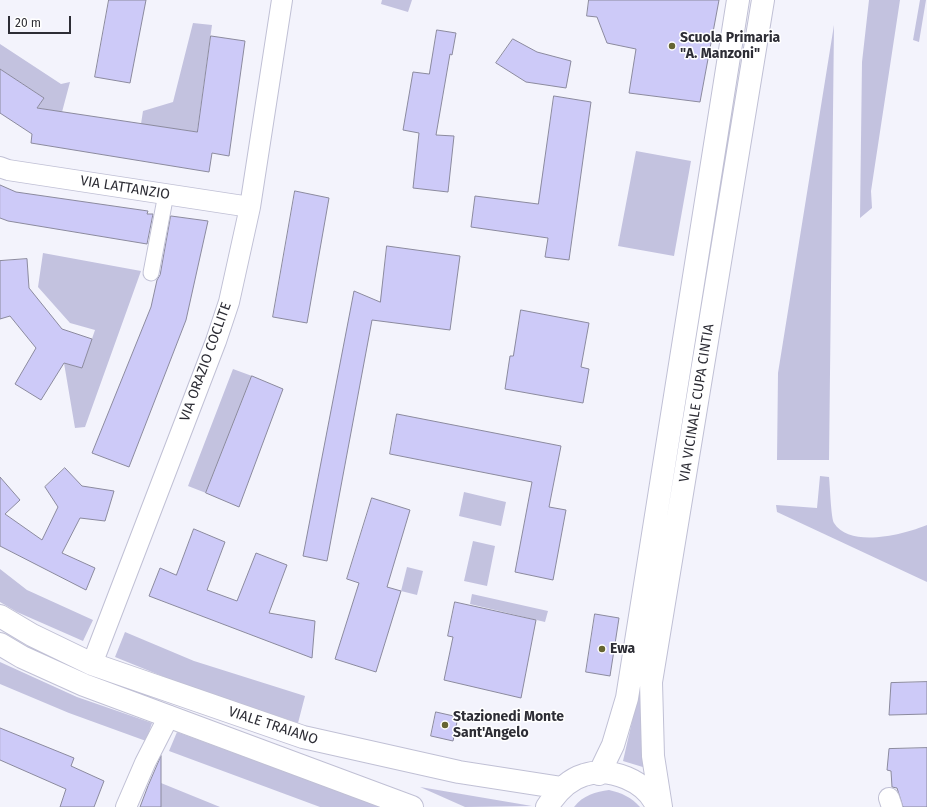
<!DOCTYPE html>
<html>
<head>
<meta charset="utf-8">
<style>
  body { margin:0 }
  #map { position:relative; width:927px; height:807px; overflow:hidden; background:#f3f3fc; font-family:"Fira Sans",sans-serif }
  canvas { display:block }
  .scale { position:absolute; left:8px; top:16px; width:63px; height:18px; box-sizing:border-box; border:2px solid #2d2d35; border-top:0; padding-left:5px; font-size:12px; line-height:14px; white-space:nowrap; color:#2d2d35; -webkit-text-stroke:3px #fff; paint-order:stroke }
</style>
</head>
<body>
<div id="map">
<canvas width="927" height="807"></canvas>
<div class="scale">20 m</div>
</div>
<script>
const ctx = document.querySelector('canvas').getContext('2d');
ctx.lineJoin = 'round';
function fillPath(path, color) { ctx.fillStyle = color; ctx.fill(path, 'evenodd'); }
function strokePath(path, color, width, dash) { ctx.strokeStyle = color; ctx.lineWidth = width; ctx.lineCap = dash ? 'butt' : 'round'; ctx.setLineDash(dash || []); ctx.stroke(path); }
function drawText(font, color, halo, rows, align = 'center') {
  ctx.font = font + ' "Fira Sans",sans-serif'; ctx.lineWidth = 3; ctx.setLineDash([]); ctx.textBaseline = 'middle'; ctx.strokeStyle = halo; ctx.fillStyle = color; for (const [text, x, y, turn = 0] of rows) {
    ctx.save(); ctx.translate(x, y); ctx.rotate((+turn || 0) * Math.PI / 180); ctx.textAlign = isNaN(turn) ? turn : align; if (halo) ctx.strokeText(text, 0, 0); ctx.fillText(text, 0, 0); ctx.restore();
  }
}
fillPath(new Path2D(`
  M382 0H412L408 12 381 4Z
  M869 0H900L871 191 872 208 860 218 862 62Z
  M920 0H926L919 42 913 40Z
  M193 23 212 25 197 132 141 124 143 111 173 102Z
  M834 25 829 460H777L778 373Z
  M0 44 61 84 70 82 62 112 37 108 44 98 0 69Z
  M636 151 691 161 674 256 618 246Z
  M43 253 141 271 85 427 75 428 64 363 82 368 95 330 70 323 38 287Z
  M233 369 252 376 206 493 188 486Z
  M820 476 829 477C830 486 831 518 834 523 850 549 905 534 927 525V582L777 512 776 505 817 508Z
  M464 492 506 502 501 526 459 516Z
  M473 541 495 546 487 586 464 581Z
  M407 567 423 571 417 595 401 591Z
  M0 569 27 590 93 620 83 641 17 612 0 602Z
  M472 594 548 611 545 622 470 604Z
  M125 632 194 661 305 696 298 723 184 685 115 657Z
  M0 662 77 697 152 723 146 741 69 713 0 684Z
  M642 678 646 768 623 761Z
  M177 732 381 807H320L169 751Z
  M161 783 220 807H161Z
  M420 787 532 806 465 807Z
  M609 790C622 793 631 797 640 807H574C583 795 596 792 609 790Z`), '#c3c2df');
const building = new Path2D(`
  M109 0H146L130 83 95 77Z
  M589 0H719L700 102 629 93 636 49 607 43 597 17 587 16Z
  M437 30 456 33 452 55 450 54 436 135 454 136 448 192 413 188 419 133 403 130 413 72 429 74Z
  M211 36 245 41 229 156 212 153 209 172 31 143 32 134 0 113V69L44 98 37 108 197 132Z
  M513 39 537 52 571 61 566 88 526 82 496 63Z
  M554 96 591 102 569 260 545 257 548 238 471 227 475 196 538 204Z
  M0 185 16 192 148 211 147 214H153L147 244 8 221 0 218Z
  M295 191 329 198 307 323 273 317Z
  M171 216 208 221 186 320 129 467 92 453 151 307 157 280 160 275Z
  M387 246 460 256 450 330 372 320 327 561 303 556 354 291 380 302Z
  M27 259 29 288 62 329 92 339 82 368 64 363 41 400 15 384 36 348 10 316 0 319V261Z
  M521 310 589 323 581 367 589 369 583 403 505 389 510 356H513Z
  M252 376 283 389 239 507 206 493Z
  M397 414 561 446 549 507 566 510 553 580 515 572 532 482 390 454Z
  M65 468 82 486 114 491 105 521 80 518 62 553 95 568 86 590 0 546V477L20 500 5 514 42 540 58 507 45 487Z
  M372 498 410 510 387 587 401 591 376 672 335 659 359 583 347 579Z
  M194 529 225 542 207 590 237 601 256 553 287 565 269 613 315 621 312 658 149 596 160 568 176 575Z
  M455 602 536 620 521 698 444 680 453 637 448 636Z
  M595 614 619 618 610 676 586 672Z
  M927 682V714L889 715 891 683Z
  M436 712 458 717 453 741 431 736Z
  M0 728 74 758 71 766 104 781 94 807H60L66 789 0 760Z
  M927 748V807H903L897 788 892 787 891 771 887 770 889 749Z
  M161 756V807H140L148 786Z`);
fillPath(building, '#cdcaf8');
strokePath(building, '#8b8a9e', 1);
const pedestrian = new Path2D(`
  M151 273 166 194`);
const minor = new Path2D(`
  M0 167 8 170 250 207
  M92 664 216 341 229 302 250 207 282 0
  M889 798 892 807
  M126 807 145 763 169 716`);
const secondary = new Path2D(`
  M0 616 32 635 92 664 303 737 459 772 562 788
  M0 644 22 657 84 685 412 807
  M599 774 613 745 627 698 738 0
  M547 807C556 793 567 780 584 775 610 766 647 781 657 807
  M661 807 653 756 651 682 763 0`);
strokePath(pedestrian, '#c0c0d5', 17);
strokePath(minor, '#c0c0d5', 22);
strokePath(secondary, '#c0c0d5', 24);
strokePath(pedestrian, '#fff', 15);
strokePath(minor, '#fff', 20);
strokePath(secondary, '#fff', 22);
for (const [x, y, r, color] of [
  [672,46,4,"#666532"],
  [602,649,4,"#666532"],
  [445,725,4,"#666532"]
]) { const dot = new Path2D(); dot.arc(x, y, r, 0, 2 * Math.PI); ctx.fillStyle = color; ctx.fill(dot); strokePath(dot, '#fff', 1.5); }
drawText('bold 14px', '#2d2d35', '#fff', [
  ["Scuola Primaria",680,38],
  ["\"A. Manzoni\"",680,54],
  ["Ewa",610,649],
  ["Stazionedi Monte",453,717],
  ["Sant'Angelo",453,733]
], 'left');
drawText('14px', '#2d2d35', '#fff', [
  ["VIA LATTANZIO",125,188,9],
  ["VIA ORAZIO COCLITE",206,362,-70],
  ["VIA VICINALE CUPA CINTIA",697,403,-81],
  ["VIALE TRAIANO",273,726,18]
]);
</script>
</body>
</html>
